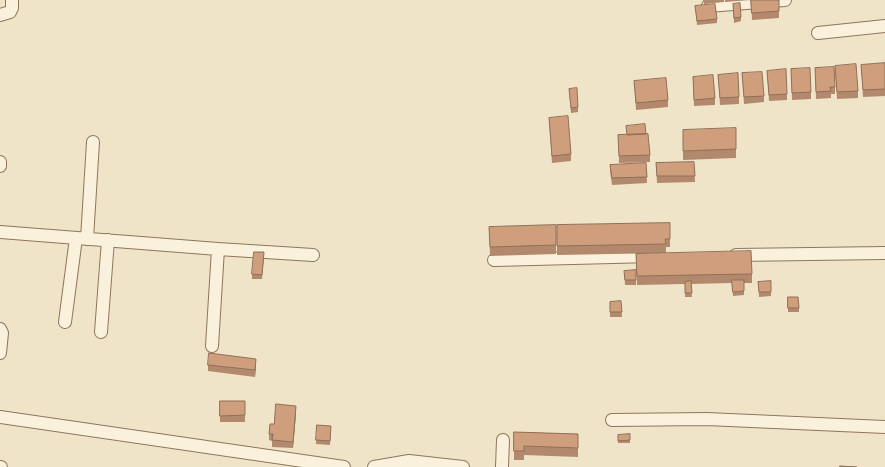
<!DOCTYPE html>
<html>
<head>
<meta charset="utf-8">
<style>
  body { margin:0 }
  canvas { display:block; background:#f0e4c8 }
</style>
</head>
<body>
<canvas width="885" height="467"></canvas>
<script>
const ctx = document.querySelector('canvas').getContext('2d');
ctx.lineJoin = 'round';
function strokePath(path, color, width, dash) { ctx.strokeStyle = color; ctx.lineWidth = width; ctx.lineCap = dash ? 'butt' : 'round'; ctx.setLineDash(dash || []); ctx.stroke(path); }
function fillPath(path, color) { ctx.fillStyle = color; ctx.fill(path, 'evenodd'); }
const minor = new Path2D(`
  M708 6 785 0
  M0 15 10 12 12 8V0
  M818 33 885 26
  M0 166V162
  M0 232 218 249 212 346
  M87 239 93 142
  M218 249 313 255
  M736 255 885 253
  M494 260 652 256
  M65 322 76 238
  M0 329 2 333 0 353
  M101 332 108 240
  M0 417 344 467
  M612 420 707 419 885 427
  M0 467H1
  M374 467 409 461 463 467
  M502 467 503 440`);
strokePath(minor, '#8d765c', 14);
strokePath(minor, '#faf1dc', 12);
fillPath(new Path2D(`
  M703 0H724V2L704 4Z
  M725 0H779V18L752 20 751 0 725 2Z
  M733 4 741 17V21L734 23Z
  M695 6 717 19V23L697 25Z
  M885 63V96L863 97 861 65Z
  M835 66 858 91V98L837 99Z
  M815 68 835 87V94H831V98L816 99Z
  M791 69 811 92V99L792 100Z
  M767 71 787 94V100L769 101Z
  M742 73 764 96V102L744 104Z
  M718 75 739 97V104L720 105Z
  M693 77 715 98V105L694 106Z
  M634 81 668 100V107L636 110Z
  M569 89 578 107V112L571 113Z
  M549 118 571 154V161L552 163Z
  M683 130 736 149V158L683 160Z
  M646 134 650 155V162L619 163 618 135Z
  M694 162 695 182 657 183 656 163Z
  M646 163 647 183 612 185 610 171V165Z
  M670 223V247H666V253L557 255V225Z
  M556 225V254L490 256 489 227Z
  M636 254 752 274V283H744V295L733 296 732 283 691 284 692 297H685V284L637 285Z
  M264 257 262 279H252V274Z
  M636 270V285H625L624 271Z
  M771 281V296L759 297 758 282Z
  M788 297 799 308V312H788Z
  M621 301 622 317H610V302Z
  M208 365H256L255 377 208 371Z
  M220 401H245V422H220Z
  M296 413 293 448 272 447V441L269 440V434L274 424Z
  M331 431 330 445 316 444V440Z
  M514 432 578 434V457L524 455V460H514Z
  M630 434V443H618V435Z`), '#b2896c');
fillPath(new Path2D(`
  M256 359V365L255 377V370Z
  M296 406V413L293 448V442Z`), '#916f58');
const building = new Path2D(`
  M751 0H779V11L752 13Z
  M740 3 741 17 734 18 733 4Z
  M715 4 717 19 697 21 695 6Z
  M885 63V89L863 90 861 65Z
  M856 64 858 91 837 92 835 66Z
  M834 67 835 87H830L831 91 816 92 815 68Z
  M810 68 811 92 792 93 791 69Z
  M786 69 787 94 769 95 767 71Z
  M762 72 764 96 744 97 742 73Z
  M738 73 739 97 720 98 718 75Z
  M713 75 715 98 694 100 693 77Z
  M666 78 668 100 636 103 634 81Z
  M577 88 578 107 571 108 569 89Z
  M568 116 571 154 552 156 549 118Z
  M645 124 646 134 627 135 626 126Z
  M736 128V149L683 151V130Z
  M648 134 650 155 619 156 618 135Z
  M694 162 695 176H657L656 163Z
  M646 163 647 177 612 178 610 165Z
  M670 223V239H665L666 244 557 246V225Z
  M556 225V245L490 247 489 227Z
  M751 251 752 274 637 276 636 254Z
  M254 252H264L262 275 252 274Z
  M636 270V280H625L624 271Z
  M732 280H744V291L733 292Z
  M691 281 692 293H685V282Z
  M771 281V292H759L758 282Z
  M788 297H798L799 308H788Z
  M621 301 622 312H610V302Z
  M209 353 256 359 255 370 208 365Z
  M220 401H245V415L220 416Z
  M276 404 296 406 293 442 272 440 273 434H269L270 424H274Z
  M317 425 331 426 330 441 316 440Z
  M514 432 578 434V448L524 446V451H514Z
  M630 434V440L618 441V435Z
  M840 466 857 467H840Z`);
fillPath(building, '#cf9f7d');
strokePath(building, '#916f58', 1);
</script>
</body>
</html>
